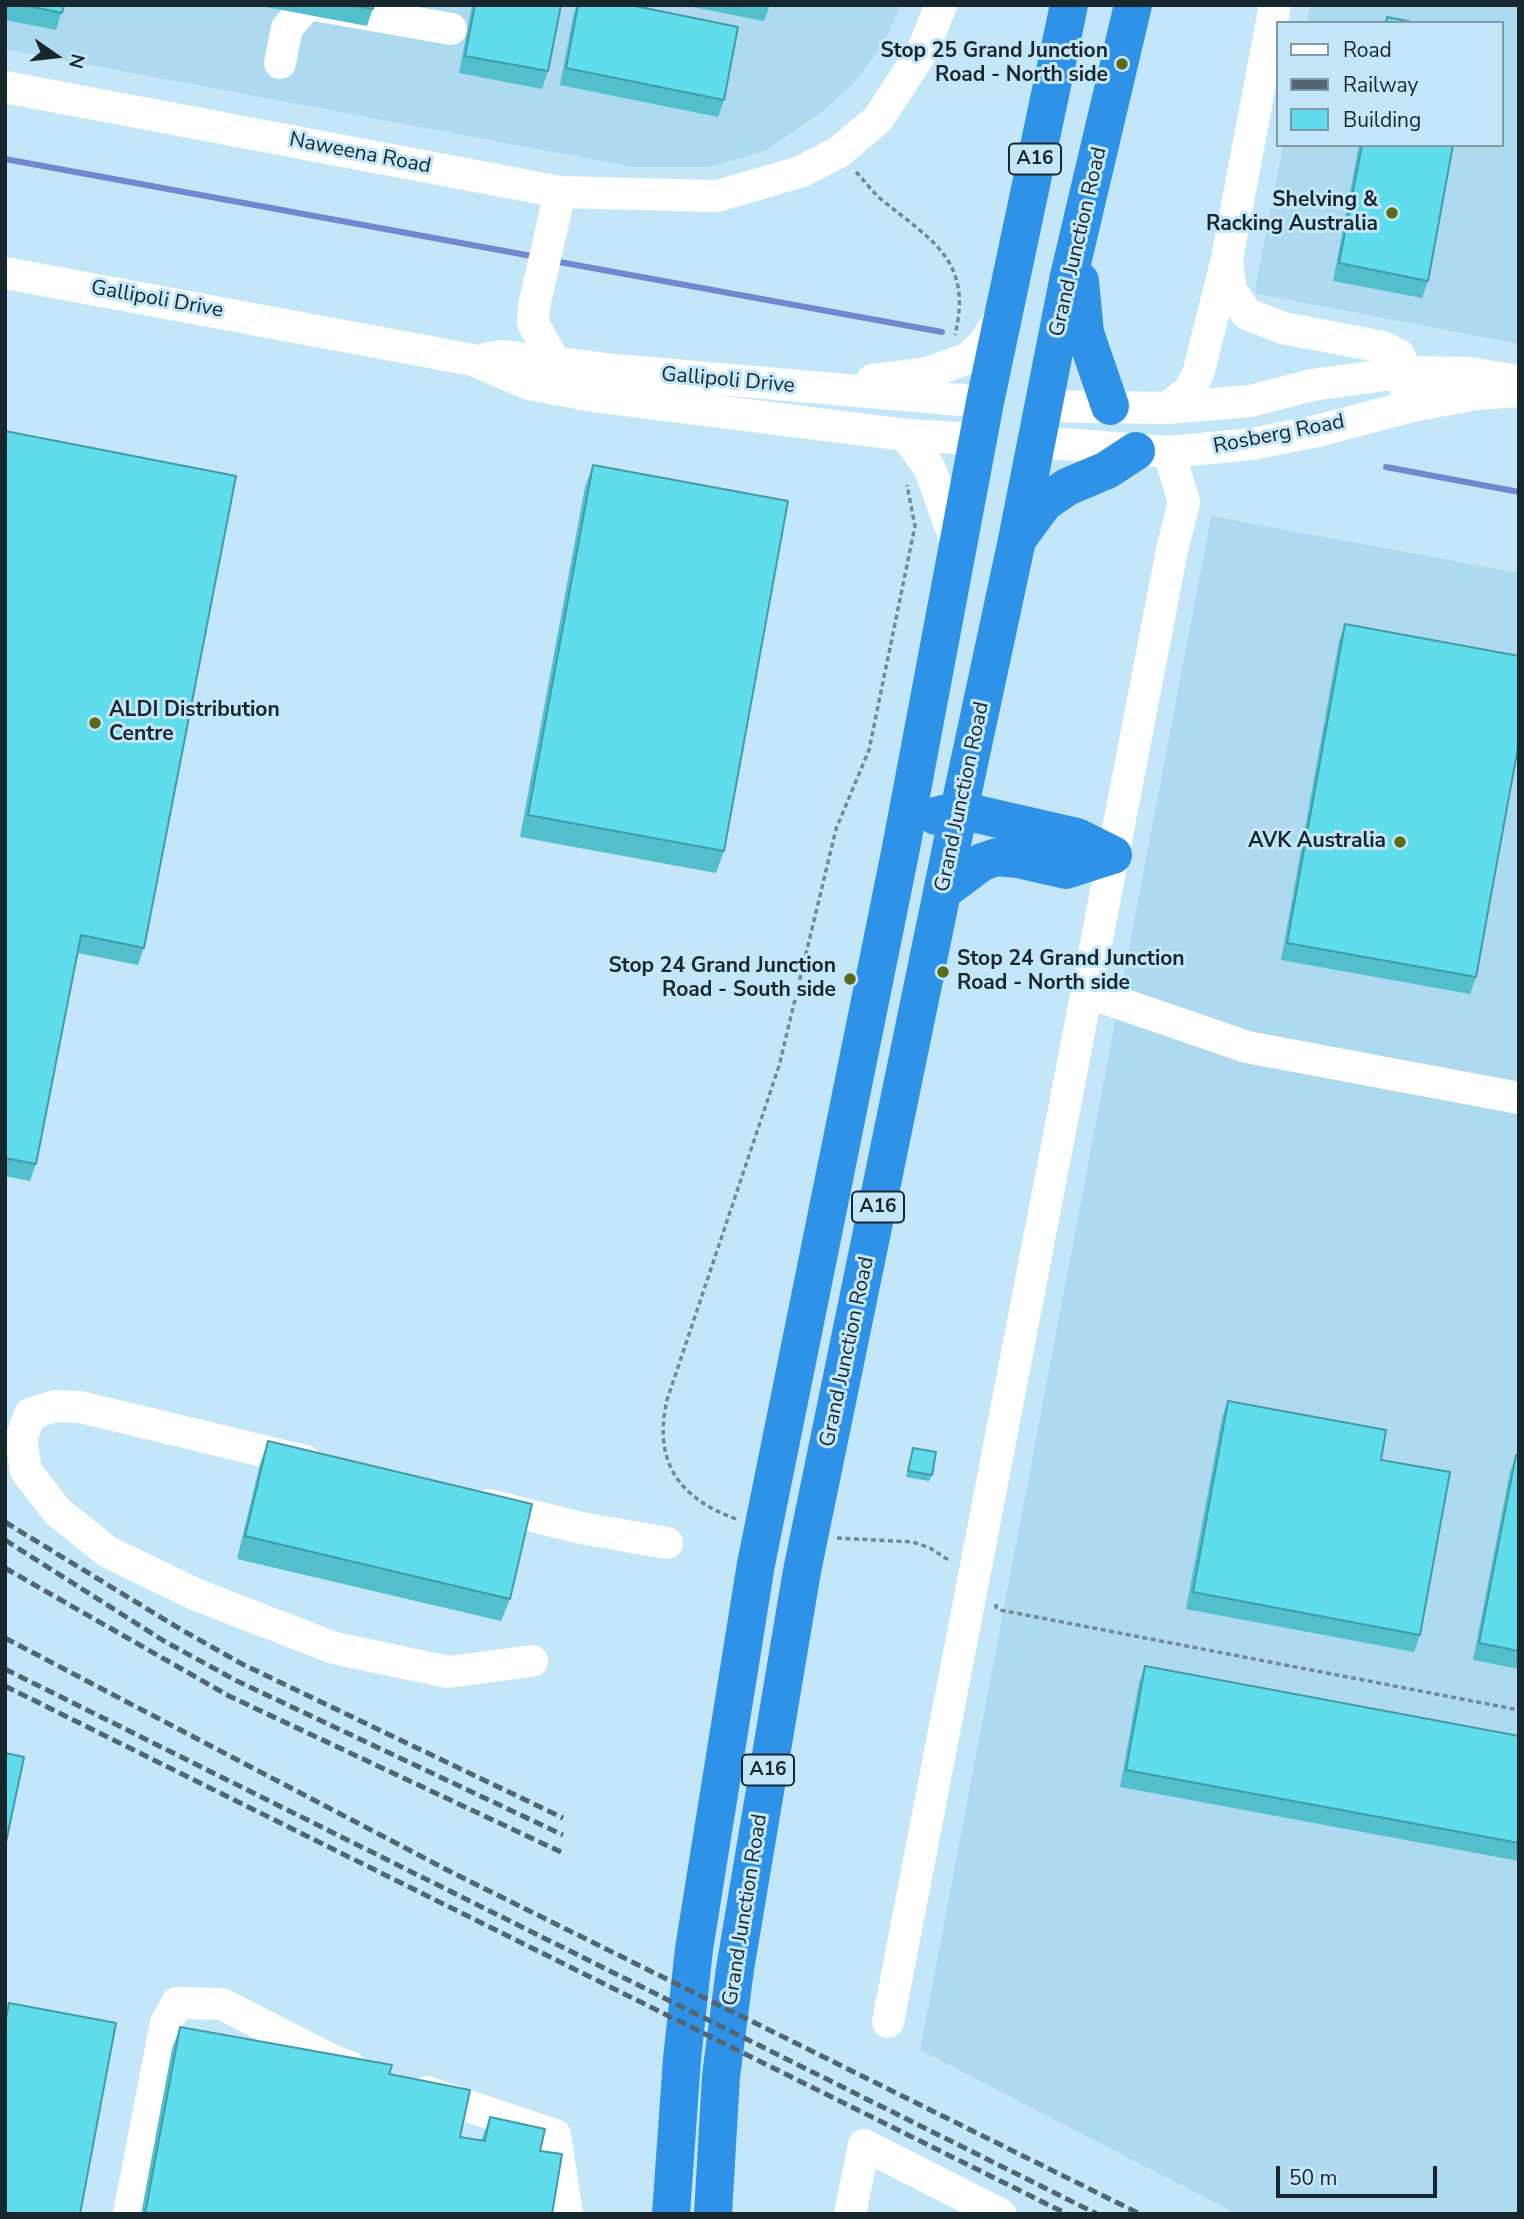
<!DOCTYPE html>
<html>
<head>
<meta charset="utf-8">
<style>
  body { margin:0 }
  #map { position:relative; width:1524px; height:2219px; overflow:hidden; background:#c3e7f9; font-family:"Nunito Sans",sans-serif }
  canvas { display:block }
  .frame { position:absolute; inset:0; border:7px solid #18262d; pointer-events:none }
  .legend { position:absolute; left:1276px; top:21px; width:228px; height:126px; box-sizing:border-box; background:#c3e7f9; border:2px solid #7f9aa7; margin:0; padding:9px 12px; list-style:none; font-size:21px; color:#18262d }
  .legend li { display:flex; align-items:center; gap:14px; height:35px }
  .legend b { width:35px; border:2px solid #7f9aa7 }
  .north { position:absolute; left:21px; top:21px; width:70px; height:70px; -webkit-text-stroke:5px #c3e7f9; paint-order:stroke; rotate:104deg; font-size:19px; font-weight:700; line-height:28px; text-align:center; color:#18262d }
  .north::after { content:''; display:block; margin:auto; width:24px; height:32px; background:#18262d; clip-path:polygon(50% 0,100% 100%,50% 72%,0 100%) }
  .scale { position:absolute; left:1276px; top:2166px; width:161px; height:32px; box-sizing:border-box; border:4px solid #18262d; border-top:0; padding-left:9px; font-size:21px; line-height:24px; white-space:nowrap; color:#18262d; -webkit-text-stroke:5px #c3e7f9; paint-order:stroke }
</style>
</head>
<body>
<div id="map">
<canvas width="1524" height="2219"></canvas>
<div class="frame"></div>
<ul class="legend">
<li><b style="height:9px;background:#fff"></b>Road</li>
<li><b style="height:9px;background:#516671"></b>Railway</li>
<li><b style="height:19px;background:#60dded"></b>Building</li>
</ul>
<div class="north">N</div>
<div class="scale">50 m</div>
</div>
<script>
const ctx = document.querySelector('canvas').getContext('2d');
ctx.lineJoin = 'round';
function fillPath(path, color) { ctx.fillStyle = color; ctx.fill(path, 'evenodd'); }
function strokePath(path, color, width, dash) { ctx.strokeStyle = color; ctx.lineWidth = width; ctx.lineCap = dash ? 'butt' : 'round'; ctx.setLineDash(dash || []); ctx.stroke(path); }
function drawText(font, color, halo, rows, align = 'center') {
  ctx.font = font + ' "Nunito Sans",sans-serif'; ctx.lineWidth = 6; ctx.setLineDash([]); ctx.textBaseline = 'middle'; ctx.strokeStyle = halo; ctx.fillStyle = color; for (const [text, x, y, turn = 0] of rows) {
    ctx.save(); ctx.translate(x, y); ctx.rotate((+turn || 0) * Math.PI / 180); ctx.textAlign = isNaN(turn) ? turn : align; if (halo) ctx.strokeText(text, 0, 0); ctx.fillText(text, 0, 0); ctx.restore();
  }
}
fillPath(new Path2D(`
  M5 5H901L886 39 856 81 822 112 765 151 709 167H633L5 49Z
  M1310 5H1519V344L1258 294 1255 290 1283 145H1501V23H1306Z
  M1211 516 1519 573V2214H1237L920 2050Z`), '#aedaef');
strokePath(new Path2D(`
  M5 159 537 257
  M554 261 942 332
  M1386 467 1519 492`), '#7387d0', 6);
strokePath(new Path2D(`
  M856 172C865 181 872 192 882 200 932 241 973 260 955 335
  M736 1519C678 1498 653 1461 667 1400L779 1066 836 829 869 750 915 526 907 485
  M837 1538 913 1542 930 1548 950 1561
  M996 1604V1607L1000 1610 1519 1710`), '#708996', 3.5, [5, 3.5]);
strokePath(new Path2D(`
  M315 5 451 29
  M280 63 287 28 307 5
  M5 87 560 192 717 196 800 172 839 152 878 119 923 50 941 5
  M1227 261 1231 291 1247 314 1283 328 1383 347 1399 355 1407 372 1406 389
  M5 273 473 360 529 384 594 396 906 435 978 439
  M488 358 504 356 615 370 985 402
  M555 363 533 323 534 306 560 192
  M872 380 927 373 969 358 984 343 1000 318
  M1043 406 1167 408 1250 401 1312 385 1407 372 1470 373 1511 380
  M1167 408 1189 391 1198 374 1227 259 1275 5
  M906 435 930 469 957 545
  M1036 442 1169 452 1252 444 1317 431 1412 406 1476 394 1519 391
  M1087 992 1247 1047 1519 1098
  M305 1461 80 1407 55 1406 30 1414 21 1439 26 1471 58 1512 108 1552 197 1595 334 1648 448 1672 532 1661
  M488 1505 581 1528 667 1543
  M888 2022 1172 550 1184 502 1169 452
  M426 2092 555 2135 567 2214
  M129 2214 166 2023 177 2003 222 2004 333 2061 350 2067
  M850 2214 864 2145 1000 2214`), '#fff', 32);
strokePath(new Path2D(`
  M1080 281 1085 333 1110 406
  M1019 537 1044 503 1067 487 1107 470 1136 451
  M936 816 959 810 1077 837 1113 855
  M943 891 982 862 997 857 1018 859 1066 870 1113 855
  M671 2214 682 2059 694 1949 756 1564 901 848 985 402 1069 5
  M713 2214 721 2076 735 1969 802 1571 959 810 1017 540 1069 276 1133 5`), '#2f92e9', 38);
strokePath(new Path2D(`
  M5 1522 180 1629 244 1665 563 1818
  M5 1540 164 1641 237 1681 563 1835
  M5 1568 229 1696 561 1852
  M5 1638 453 1873 1140 2214
  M5 1669 1097 2214
  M5 1686 1067 2214`), '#516671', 5, [10, 5]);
fillPath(new Path2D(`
  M5 5H64L56 30 5 20Z
  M261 5H374L367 26 261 6Z
  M472 5H561L548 71 542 89 459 73Z
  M577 5H630L724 100 718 117 560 85 574 12Z
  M682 5H770L764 21Z
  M1359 145H1453L1428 281 1422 298 1333 281Z
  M5 431 144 948 138 965 78 953 36 1164 30 1181 5 1176Z
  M593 465 724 851 716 873 520 837 585 487Z
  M1345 624 1476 977 1470 994 1281 960 1339 641Z
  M1228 1401 1381 1460 1420 1635 1414 1652 1186 1609 1222 1418Z
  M268 1441 510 1599 501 1621 237 1559 260 1464Z
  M913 1448 932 1475 929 1481 906 1477Z
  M1516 1455 1519 1456V1669L1473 1660 1510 1472Z
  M1145 1666 1519 1736V1861L1120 1787 1139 1683Z
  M180 2027 460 2137 481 2141 490 2117 540 2151 552 2214H141L172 2049Z`), '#53becc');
const building = new Path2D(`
  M23 5H64L62 13Z
  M352 5H374L373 9Z
  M475 5H561L548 71 465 56Z
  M578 5H630L738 27 724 100 566 68Z
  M1387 17 1417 23H1386Z
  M1362 145H1453L1428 281 1339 263Z
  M5 431 236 476 144 948 81 935 36 1164 5 1158Z
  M593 465 788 501 724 851 528 815Z
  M1345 624 1519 656V742L1476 977 1287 943Z
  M1228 1401 1386 1430 1381 1460 1450 1472 1420 1635 1193 1592Z
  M268 1441 532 1504 510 1599 245 1536Z
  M913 1448 936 1452 932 1475 908 1471Z
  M1516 1455 1519 1456V1651L1479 1643Z
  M1145 1666 1519 1736V1843L1126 1770Z
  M5 1753 24 1757 5 1847Z
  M9 2003 116 2023 80 2214H5V2022Z
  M180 2027 392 2065 389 2074 470 2090 460 2137 485 2141 490 2117 545 2129 540 2151 562 2154 552 2214H145Z`);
fillPath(building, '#60dded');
strokePath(building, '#439ba6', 2);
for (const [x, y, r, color] of [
  [1122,64,7,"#5a6b16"],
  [1392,213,7,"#5a6b16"],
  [95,723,7,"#5a6b16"],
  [1400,842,7,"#5a6b16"],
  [943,972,7,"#5a6b16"],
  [850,979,7,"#5a6b16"]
]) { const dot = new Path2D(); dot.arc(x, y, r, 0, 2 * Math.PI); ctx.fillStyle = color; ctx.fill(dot); strokePath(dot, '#c3e7f9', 2.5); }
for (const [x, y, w] of [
  [1035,159,52],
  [878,1207,52],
  [768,1770,52]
]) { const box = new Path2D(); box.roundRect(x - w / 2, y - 15.5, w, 31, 5); ctx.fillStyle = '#c3e7f9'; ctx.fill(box); strokePath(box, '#18262d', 2); }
drawText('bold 19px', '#18262d', null, [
  ["A16",1035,159],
  ["A16",878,1207],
  ["A16",768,1770]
]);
drawText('bold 21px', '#18262d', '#c3e7f9', [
  ["Stop 25 Grand Junction",1108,52],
  ["Road - North side",1108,76],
  ["Shelving &",1378,201],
  ["Racking Australia",1378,225],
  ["ALDI Distribution",109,711,"left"],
  ["Centre",109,735,"left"],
  ["AVK Australia",1386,842],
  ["Stop 24 Grand Junction",957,960,"left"],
  ["Road - North side",957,984,"left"],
  ["Stop 24 Grand Junction",836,967],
  ["Road - South side",836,991]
], 'right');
drawText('21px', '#18262d', '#c3e7f9', [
  ["Naweena Road",360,154,11],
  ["Grand Junction Road",1079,242,-77],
  ["Gallipoli Drive",157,300,10],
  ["Gallipoli Drive",728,381,5],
  ["Rosberg Road",1279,435,-11],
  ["Grand Junction Road",963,797,-78],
  ["Grand Junction Road",848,1352,-78],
  ["Grand Junction Road",746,1910,-81]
]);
</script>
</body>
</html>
